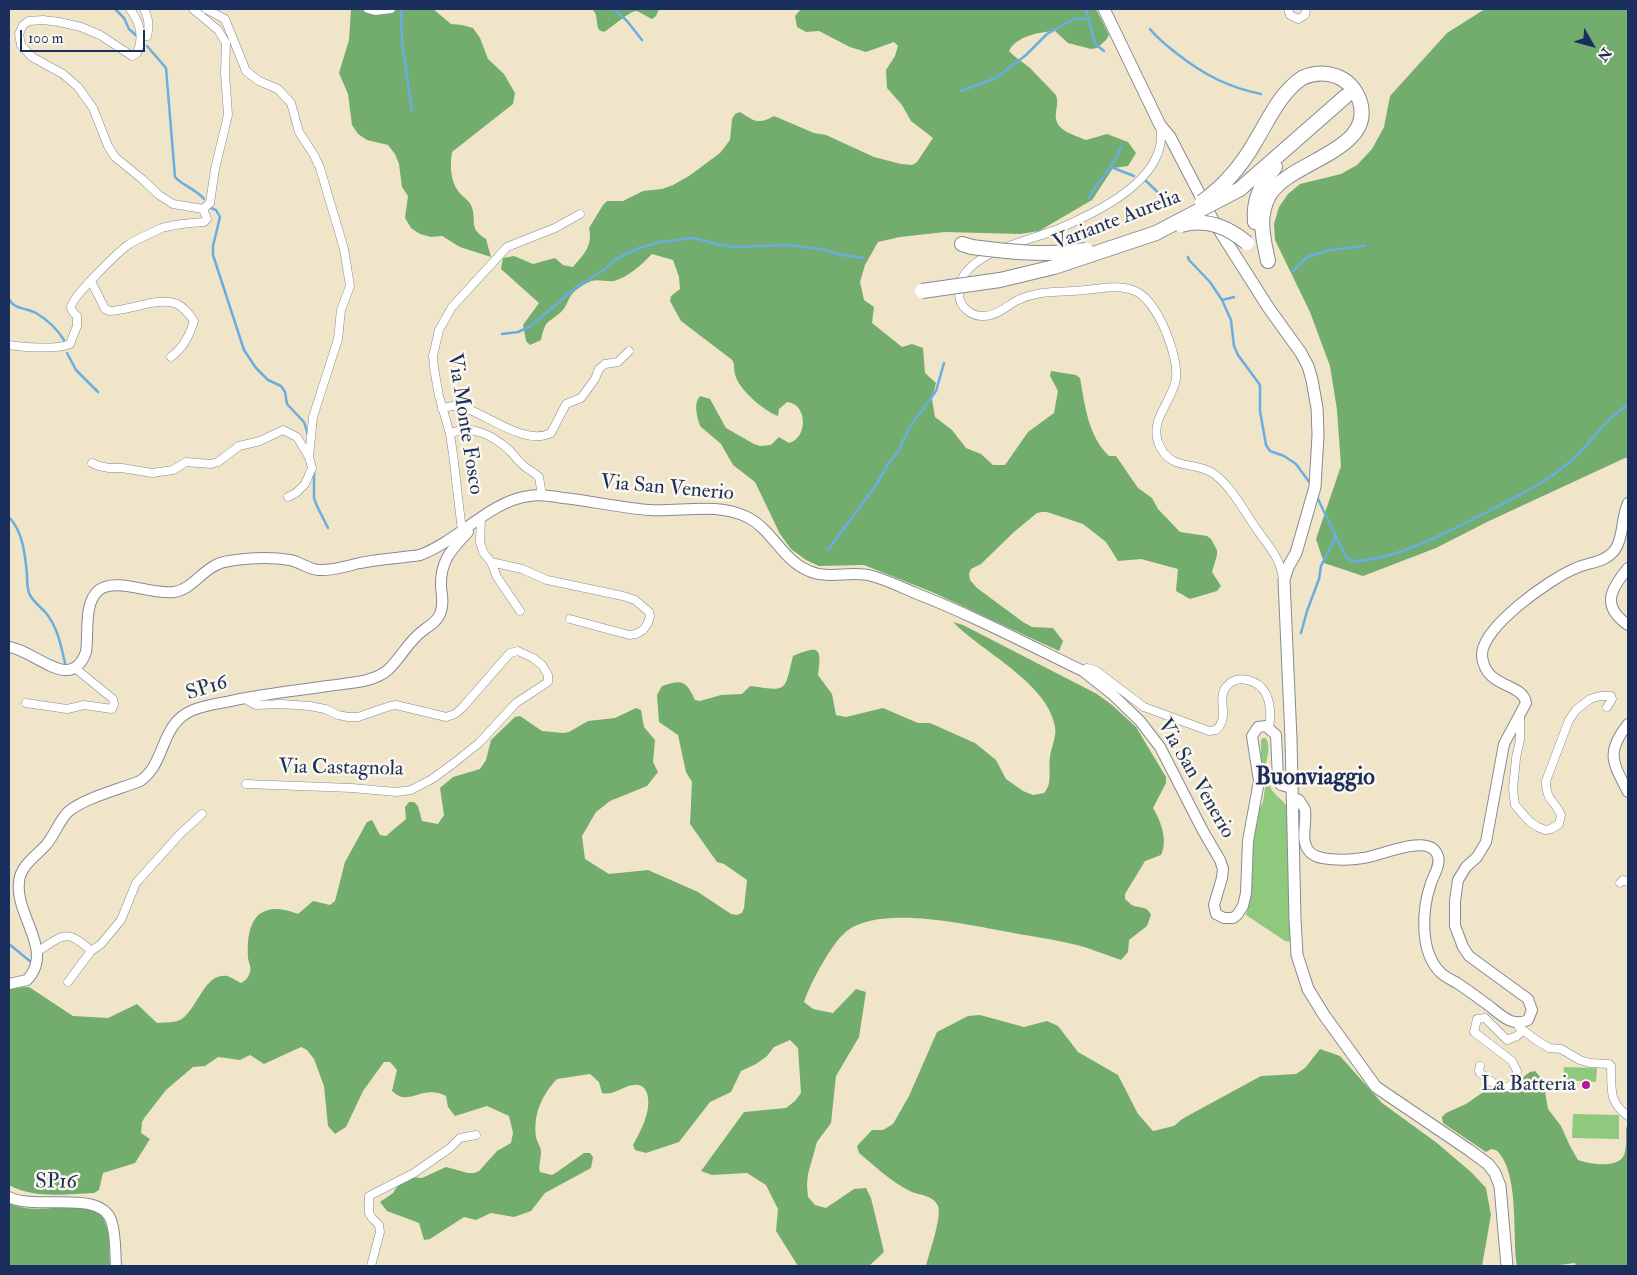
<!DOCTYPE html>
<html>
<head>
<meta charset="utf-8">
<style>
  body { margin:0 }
  #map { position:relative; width:1637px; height:1275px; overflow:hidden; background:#f1e5c9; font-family:"IM FELL Double Pica",serif }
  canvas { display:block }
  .frame { position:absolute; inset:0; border:10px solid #1b2f5e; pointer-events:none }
  .north { position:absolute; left:1567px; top:20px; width:50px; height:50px; -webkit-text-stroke:4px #fbf7ec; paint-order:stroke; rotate:128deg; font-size:14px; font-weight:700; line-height:20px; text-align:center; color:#1b2f5e }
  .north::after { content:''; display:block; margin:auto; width:18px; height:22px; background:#1b2f5e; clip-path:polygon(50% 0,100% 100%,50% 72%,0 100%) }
  .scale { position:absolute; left:20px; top:30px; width:125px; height:22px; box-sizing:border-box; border:2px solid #1b2f5e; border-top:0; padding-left:6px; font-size:15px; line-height:18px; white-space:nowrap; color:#1b2f5e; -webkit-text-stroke:4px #fbf7ec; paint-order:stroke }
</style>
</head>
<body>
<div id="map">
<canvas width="1637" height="1275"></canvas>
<div class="frame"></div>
<div class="north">N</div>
<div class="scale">100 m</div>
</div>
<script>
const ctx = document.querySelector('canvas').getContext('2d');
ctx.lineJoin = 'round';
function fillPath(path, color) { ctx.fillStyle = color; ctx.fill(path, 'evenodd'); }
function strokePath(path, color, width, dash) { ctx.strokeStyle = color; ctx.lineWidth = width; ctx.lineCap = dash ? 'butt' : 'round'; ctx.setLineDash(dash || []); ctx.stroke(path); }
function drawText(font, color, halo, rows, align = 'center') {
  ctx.font = font + ' "IM FELL Double Pica",serif'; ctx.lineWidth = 5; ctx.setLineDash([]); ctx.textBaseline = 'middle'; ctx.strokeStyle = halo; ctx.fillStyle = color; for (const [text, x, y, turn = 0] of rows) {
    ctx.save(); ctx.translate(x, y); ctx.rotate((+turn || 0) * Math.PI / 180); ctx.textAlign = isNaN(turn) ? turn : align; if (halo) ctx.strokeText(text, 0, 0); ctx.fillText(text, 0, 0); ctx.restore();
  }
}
fillPath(new Path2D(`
  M1263 738H1266C1271 748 1267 755 1266 766 1266 772 1268 779 1270 786 1272 794 1283 799 1287 807L1291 942 1285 941 1246 915 1249 903 1254 827 1258 812 1263 802 1266 781 1261 759V740Z
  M1564 1067 1597 1068 1596 1082 1563 1080Z
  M1573 1114 1619 1115V1139L1572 1138Z`), '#8ec97e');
fillPath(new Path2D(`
  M351 9H433L451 24 462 25 473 28 480 38 488 59 504 74 515 93 513 104 452 152C450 165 450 179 458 191 461 196 469 200 471 205 478 222 467 227 486 239L491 257 460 247 442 236 431 237 420 234 411 228 405 218 408 196 402 187 399 164 395 154 388 145 367 140 358 134 352 125 348 94 339 73 349 40Z
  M592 9H659L656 16 652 19C647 17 641 12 636 11 630 11 611 28 604 32L599 30C595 22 599 16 592 9Z
  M801 9H1096L1109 35 1106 40 1097 48 1091 49 1068 43 1055 31C1040 32 1016 36 1009 51L1013 55 1030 68 1056 95C1058 101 1057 105 1056 112 1053 130 1072 134 1086 140L1107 134 1128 142 1136 153 1128 166 1113 168 1092 200 1039 231 1020 234 945 232 900 237 878 242 865 265 860 282 864 300 874 307 872 323 902 347 912 344 923 348 925 373 936 383 932 399 935 417 952 430 966 448 981 454 993 465H1005L1028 432 1054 413 1058 391 1050 376 1051 371 1076 375 1080 378C1085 405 1088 436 1109 456H1116L1138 488 1152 498 1158 509 1180 532 1207 536 1211 539 1217 550V555L1212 572 1221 586 1217 591 1190 599 1176 591 1178 569 1141 559 1118 561 1106 542 1083 524 1047 512H1042L1037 513 1014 532 981 564 971 569 969 574 970 580 977 588 1023 622 1032 627 1053 628 1063 641 1059 651 932 592 864 565 819 566 806 560 791 549 780 534 755 482 733 465 721 444 700 426C697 416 693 404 700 396L710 399 726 428 754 444 760 446 771 445 779 437 789 443C808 438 808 404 787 402L779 409 778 416C764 411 738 389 735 374 733 367 736 364 731 359L681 321 670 301 671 296 680 289 679 277 673 260 652 254C642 264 629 277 614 281 607 282 599 279 591 281 585 284 576 289 572 294 568 299 567 306 562 311 547 325 546 318 541 340L530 345 526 341 523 325 539 303 501 269 503 258 514 256 533 264 555 258 563 265 573 267C584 254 593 246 589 228L603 205 607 201H623L643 191 662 189 673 185 689 176 720 153 730 140 732 119 735 114 740 112C754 121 758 125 774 116L814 133 826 135 874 157 901 164 912 165 917 162 933 138 911 121 902 105 887 88 886 70 895 56 898 46 894 42 866 52 850 47 819 31 806 32 797 27 795 16Z
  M1485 9H1628V458H1625L1489 521 1436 548 1363 576 1324 563 1316 539 1341 466 1337 410 1330 366 1310 312 1275 240 1274 224 1279 207 1288 194 1300 184 1341 174 1357 165 1372 149 1384 127 1390 96 1447 33Z
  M953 622 963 625 1097 694 1112 705 1136 727 1166 777V783L1153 808C1161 821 1168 840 1161 855L1145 861 1125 894V899C1128 901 1130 904 1132 905 1140 909 1147 905 1151 915L1147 926 1129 940 1128 952 1121 960C1106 955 1092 949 1077 945 1053 939 1028 936 1003 931 964 924 880 905 847 931 832 942 810 984 804 1002L813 1009 833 1013 856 989 866 992 859 1037 836 1076 831 1123 817 1142 808 1174 807 1185 808 1197 815 1205 826 1208 854 1189 866 1188 871 1198 884 1252 869 1266H798L776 1231 778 1209 766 1185 747 1173 712 1175 701 1171 744 1112 786 1108 795 1101 801 1093 798 1048 790 1040 774 1047 767 1056 756 1064 741 1071 731 1092 710 1102 679 1142 646 1153 635 1150 633 1145C641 1130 652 1111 647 1093 645 1088 641 1084 635 1085 624 1085 614 1096 602 1093L599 1082 590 1074 557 1079C542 1095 533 1114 536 1137 537 1142 541 1147 541 1152 541 1160 538 1165 540 1172L552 1175 557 1172 584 1153H590L593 1157 591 1168 545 1193 531 1211 514 1217 491 1213 476 1220 464 1217 430 1239 424 1240 419 1223 387 1211 380 1202 393 1193 400 1182 409 1177 422 1178 446 1167 468 1173H474L479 1171 497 1151 511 1143 513 1133 509 1116 487 1106 455 1116 448 1107 446 1096C427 1086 415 1099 402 1097 398 1096 395 1093 392 1091L397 1070 390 1062H384L363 1091 346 1127 335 1134 328 1126 324 1086 314 1059 307 1050 301 1047 264 1064 250 1055 240 1060 218 1057 205 1066 193 1067 166 1090 145 1117 142 1122 141 1133 150 1139 135 1163 103 1173 99 1190 94 1193C67 1194 34 1199 9 1185V988L29 987 73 1016 108 1018 137 1004 157 1023C164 1022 174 1023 180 1020 197 1011 204 972 227 976 231 977 237 981 241 983 245 981 249 977 250 972 252 967 248 962 248 957 246 920 259 899 298 914L313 901 330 905 335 901 345 862 367 822 372 820 380 835 386 836 406 819 405 807 409 802H414L418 806 422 821 438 824 444 815 440 788 453 777 480 769 486 760 491 740 515 717 520 716 542 731 563 733 569 732 588 721 615 718 636 708 641 710 644 727 655 740 653 762 658 772 647 786 610 801 596 812 582 836 585 859 609 874 648 870 698 892 731 914 737 915 742 913 744 908 747 880 724 864 717 862 690 824 692 782 686 772 678 735 659 722 657 695 662 686C683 679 686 681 695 700L700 701 721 695 742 694 750 686C788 691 784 693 793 656 819 645 822 647 818 675L832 694 836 715 846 717 883 708 918 723H930L975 743 996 760 1006 779 1023 791 1033 795 1044 793C1053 784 1048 769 1050 757 1051 747 1057 736 1055 727 1048 683 982 652 953 622Z
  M980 1015 1024 1027 1047 1021 1058 1026 1078 1052 1118 1075 1138 1114 1153 1131 1174 1126 1182 1119 1261 1076 1296 1074 1305 1068 1320 1049 1340 1056 1382 1103 1437 1143 1471 1172 1486 1188 1491 1215 1482 1266H926C929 1253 942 1218 938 1206 933 1194 918 1196 908 1190 890 1181 875 1166 859 1153L857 1146 872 1130H883L893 1124 909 1096 937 1032 968 1016Z
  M1535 1071 1543 1080 1548 1109 1561 1126 1570 1146 1578 1160C1589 1164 1618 1169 1624 1155 1627 1148 1626 1135 1626 1127L1628 1128V1266H1576L1575 1263 1552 1266H1517C1512 1236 1520 1171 1496 1150L1491 1149 1486 1152 1443 1123 1442 1117 1446 1113 1466 1104 1489 1088 1511 1086 1530 1072Z
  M9 1203C33 1215 61 1204 86 1208 93 1209 101 1213 104 1220 111 1234 109 1252 110 1266H9Z`), '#72ad6d');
strokePath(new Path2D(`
  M115 9 124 18 129 29 139 38
  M401 9 402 42 412 111
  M614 9 627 21 642 40
  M1086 9 1095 44 1104 51
  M1627 9 1628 11
  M1150 29C1158 39 1166 45 1176 53 1203 74 1227 87 1261 94
  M147 46 166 68 175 177C183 186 196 189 204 199
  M961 91 996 78 1026 55 1047 34 1074 19H1089
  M1111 167 1134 176
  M1144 179 1168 202
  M1089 198C1098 180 1114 167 1121 147
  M211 208 216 210 220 217 213 246V255L244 350 256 368 268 380 281 386 285 392 287 404 304 422 308 435
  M1188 257 1189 260 1210 282 1222 300 1231 320 1234 346 1238 355 1260 385V411L1266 445 1270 451 1284 456 1296 464 1310 483
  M1293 271 1307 257 1329 250 1365 246
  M9 299C13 309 27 308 36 313 48 320 57 329 64 340
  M1222 300 1234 297
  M502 334 518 332 531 326 575 288 602 271 616 259 639 248 661 242 694 238 721 245 735 247 788 245 820 249 842 255 863 258
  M67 353 76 370 98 392
  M314 471V498L317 506 328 528
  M1317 497 1345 555 1352 561C1396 561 1451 530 1491 510 1517 496 1543 484 1566 465 1581 453 1592 438 1605 424 1612 416 1621 410 1628 404
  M9 517C23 532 25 554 27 574 27 580 27 587 29 593 32 601 41 607 46 613 58 628 61 646 65 663
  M828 550 876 485 890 461 898 452 909 428 936 391 944 363
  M1301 633 1307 611 1319 579 1321 566 1336 536
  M9 944 31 962`), '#6aaddf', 2.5);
const minor = new Path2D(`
  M193 9 218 30 226 43 225 73 228 115 215 169 210 203 203 209
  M206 9 225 19 246 71 259 81 278 89 291 103 299 132 314 155 320 168 344 249 350 286 341 310 338 339 313 417 309 457 312 468 305 484 296 493 288 497
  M368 9 375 11 391 9
  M1288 9 1290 15 1298 19 1305 15 1306 9
  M142 36H147C150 26 149 18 144 9
  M1160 125C1161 133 1162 139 1160 146 1151 187 1093 214 1058 229 1031 241 956 253 959 294 959 307 972 317 984 316 997 316 1008 305 1018 300 1042 289 1060 293 1085 290 1101 289 1118 284 1135 291 1157 300 1179 355 1176 379 1173 400 1150 419 1158 442 1169 471 1191 461 1211 472 1229 482 1245 513 1258 531 1264 540 1272 549 1277 559 1280 565 1282 572 1283 579
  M91 281 105 309 110 311C128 311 161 296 177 304 184 307 189 314 194 321 189 336 184 347 171 357
  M9 345C22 347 58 350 70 344L77 326V316C75 314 71 311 71 307 71 298 119 251 128 245 135 240 153 232 162 228 174 224 191 223 204 222L207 219 203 209 173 204 159 195 142 179 115 157 108 146 93 108 78 87 63 74 32 57 21 45 19 34 23 25 29 21 43 20 59 22 81 27 100 35 132 56 137 53C144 36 140 23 130 9
  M442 409C447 407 453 405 458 406 484 411 523 447 551 433L566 404 581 398 595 379 599 369 605 364 618 362 629 351
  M450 434C471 423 494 436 510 451 514 455 518 461 523 465 528 470 534 472 539 477L542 495
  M92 463 99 466 109 468H122L152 473 173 470 186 462 211 464 218 462 239 446 260 441 283 430 297 437 309 457
  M481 518 480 542 483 552 491 562 497 577 520 611
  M462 531 453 454 450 434 439 396 434 368 433 356 439 330 452 307 507 247 555 228 580 214
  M491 562 522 569 547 580 623 596 635 600 649 612 650 616 648 623 643 630 636 634 629 635 570 619
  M1083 671 1087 668 1095 670 1144 707 1209 731 1216 730C1231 716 1216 700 1226 687 1237 673 1259 680 1266 694 1271 704 1271 717 1269 728
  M243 698 256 705 281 704 310 706 325 709 338 715 348 717H358L390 706 396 705 446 717 455 714 462 708 510 653 518 651 533 658 542 665 548 675V682L516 703 479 743 454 763 432 779 411 790 396 792 352 788 246 784
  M26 703 67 709 84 705 112 709 114 704 113 699 75 668
  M1520 717V740L1516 758 1513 789 1515 805 1530 822 1538 827 1545 830 1551 829 1559 824 1561 815C1555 800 1546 802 1546 781L1569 720 1576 710 1590 699 1600 696H1611L1612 699 1607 707
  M1620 883 1623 880 1628 882
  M37 952C63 935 67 928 91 951L101 944 121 920 136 883 180 834 202 814
  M68 982 91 951
  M1519 1027 1536 1040 1549 1048 1561 1049 1580 1060 1590 1063 1609 1064 1611 1066C1612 1089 1608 1102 1628 1116
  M1480 1066 1479 1071 1480 1073 1500 1088 1508 1087 1516 1082 1517 1071 1512 1061 1474 1032 1477 1019 1485 1018 1507 1040 1517 1036 1523 1030
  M371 1266 380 1232 379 1225 372 1218 369 1213V1196L414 1173 450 1148 460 1138 476 1135`);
const tertiary = new Path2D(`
  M1628 568C1610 590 1601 606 1628 625
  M9 647C35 650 71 694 86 652 89 634 83 603 99 590 116 577 152 595 174 592 195 589 204 564 229 561 248 558 271 557 290 560 300 562 308 569 318 570 332 571 347 566 360 563 380 559 400 558 420 555 458 541 490 501 529 496 540 494 552 496 563 498 592 501 621 508 649 510 681 512 717 502 747 517 772 529 782 560 809 571 829 580 852 570 872 576 887 580 901 587 915 593 972 615 1027 644 1083 671L1112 694 1140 721 1160 747 1203 831 1220 860 1223 869 1222 878 1214 905 1216 914 1224 918H1233L1237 915 1243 906 1246 893 1248 841 1259 781 1252 736 1258 727 1266 726 1276 735 1278 779 1281 785 1292 788
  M1628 724C1605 753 1613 763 1628 792
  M1293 798 1299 800C1301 803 1304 807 1305 810 1307 822 1300 841 1309 851 1313 857 1322 858 1329 859 1340 860 1352 860 1363 858 1380 856 1428 833 1437 854 1442 863 1434 874 1431 883 1422 909 1419 952 1441 973 1445 977 1452 980 1457 983 1468 990 1478 998 1488 1005 1500 1014 1512 1028 1528 1020L1532 1010 1528 999 1469 956 1463 947 1455 926V901L1458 880 1466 867 1477 857 1486 842 1504 744 1526 703C1523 682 1485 689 1482 656 1480 628 1550 579 1574 569 1585 563 1603 563 1612 553 1624 542 1621 517 1628 503
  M9 984 27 980C55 951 15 916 19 882 20 866 36 856 46 845 54 836 58 823 67 813 81 799 120 789 140 781 167 763 159 724 193 710 203 706 215 704 226 702 260 694 294 691 328 686 347 683 374 683 389 669 402 656 409 640 425 629 431 625 437 621 440 614 444 605 442 596 441 587 440 561 451 550 468 532
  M9 1197C36 1211 99 1189 111 1220 116 1234 115 1251 116 1266`);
const secondary = new Path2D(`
  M1104 9 1160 125 1170 137 1214 222 1268 307 1301 353 1308 366 1312 380 1317 408 1318 435 1315 487 1296 553 1288 567 1284 580 1291 739 1295 919 1297 955 1308 989 1324 1015 1376 1087 1469 1150 1488 1164 1495 1173 1500 1186 1507 1266`);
const trunk = new Path2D(`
  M1240 189 1346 96
  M1255 222C1253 200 1261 184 1275 167
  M962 244 972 247
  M1268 261C1263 237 1257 216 1270 194 1292 160 1378 150 1359 99 1355 89 1347 80 1336 76 1324 72 1313 73 1302 78`);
strokePath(minor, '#868a94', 9);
strokePath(tertiary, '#868a94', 12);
strokePath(secondary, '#868a94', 13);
strokePath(trunk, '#868a94', 16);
strokePath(minor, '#fff', 8);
strokePath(tertiary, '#fff', 10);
strokePath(secondary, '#fff', 11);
strokePath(trunk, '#fff', 14);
const trunkBridge = new Path2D(`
  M1202 202C1224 186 1242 165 1255 142 1269 119 1280 93 1302 78
  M1181 225C1207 218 1228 227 1247 243
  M972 247C1010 252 1048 256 1086 250
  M922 291 1000 280 1054 267 1156 233 1240 189`);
strokePath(trunkBridge, '#868a94', 16, []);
strokePath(trunkBridge, '#fff', 14);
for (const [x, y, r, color] of [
  [1586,1085,5,"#b5179e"]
]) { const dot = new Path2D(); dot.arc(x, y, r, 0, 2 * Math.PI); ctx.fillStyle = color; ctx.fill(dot); strokePath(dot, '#fbf7ec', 2); }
drawText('21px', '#1b2f5e', '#fbf7ec', [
  ["Variante Aurelia",1117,221,-21],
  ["Via Monte Fosco",464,424,81],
  ["Via San Venerio",667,489,5],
  ["SP16",207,689,-17],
  ["Via Castagnola",341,769,1],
  ["Via San Venerio",1195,779,60],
  ["SP16",56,1183,1]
]);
drawText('21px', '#1b2f5e', '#fbf7ec', [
  ["La Batteria",1576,1085]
], 'right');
drawText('bold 24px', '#1b2f5e', '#fbf7ec', [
  ["Buonviaggio",1315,779]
]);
</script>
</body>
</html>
